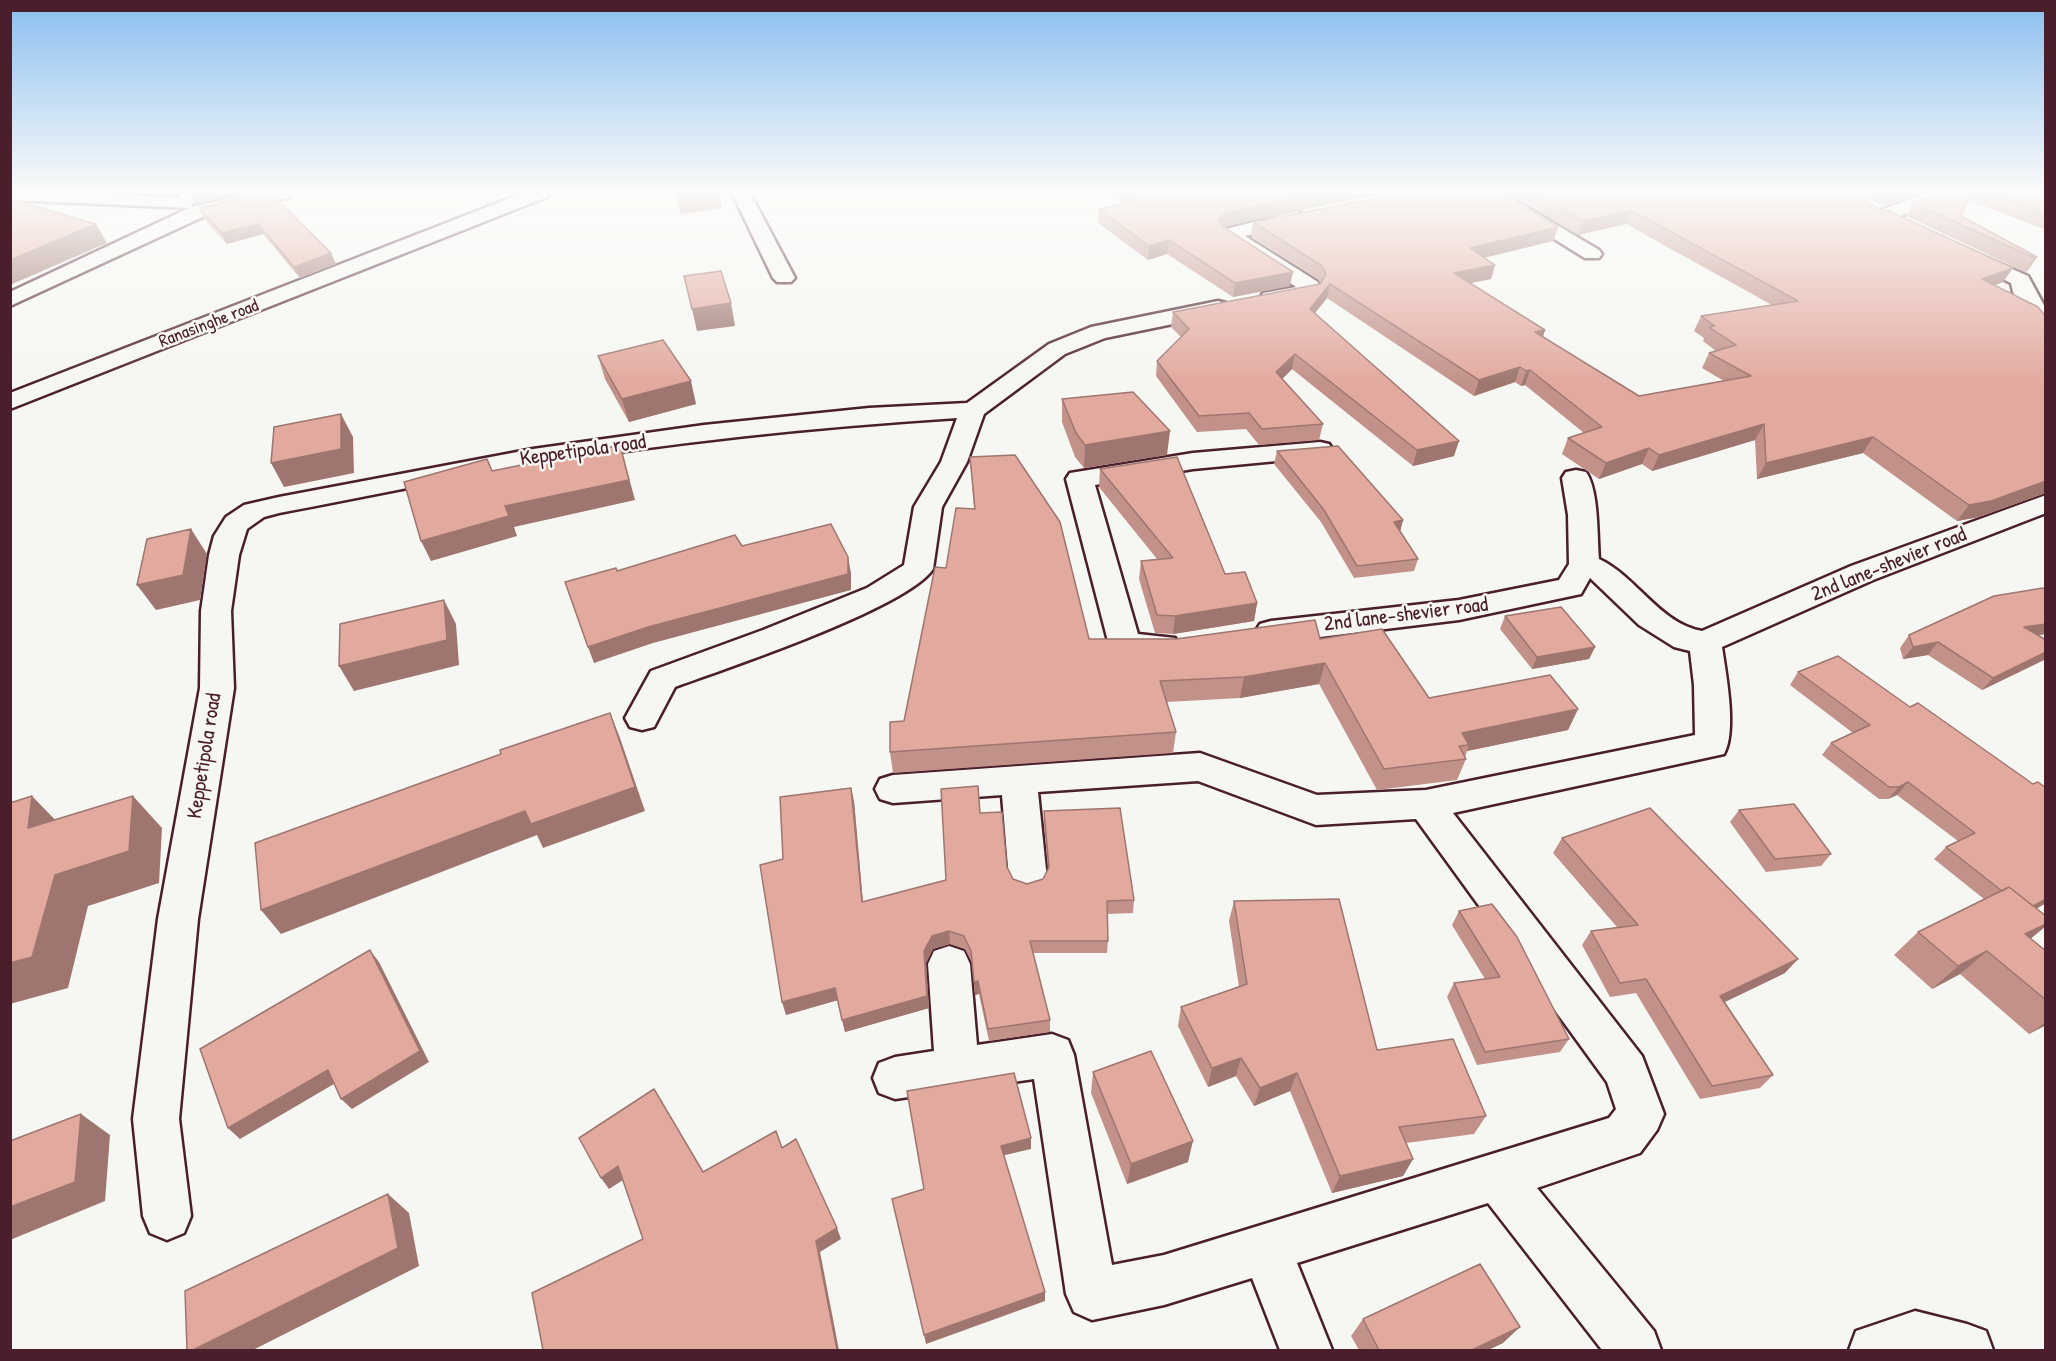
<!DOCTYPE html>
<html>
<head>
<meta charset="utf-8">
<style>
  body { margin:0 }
  #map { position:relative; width:2056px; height:1361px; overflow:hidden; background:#f6f6f2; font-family:"Patrick Hand",sans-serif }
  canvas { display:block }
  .frame { position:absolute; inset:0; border:12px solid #4a1f2b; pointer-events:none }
</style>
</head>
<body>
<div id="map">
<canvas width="2056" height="1361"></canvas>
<div class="frame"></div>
</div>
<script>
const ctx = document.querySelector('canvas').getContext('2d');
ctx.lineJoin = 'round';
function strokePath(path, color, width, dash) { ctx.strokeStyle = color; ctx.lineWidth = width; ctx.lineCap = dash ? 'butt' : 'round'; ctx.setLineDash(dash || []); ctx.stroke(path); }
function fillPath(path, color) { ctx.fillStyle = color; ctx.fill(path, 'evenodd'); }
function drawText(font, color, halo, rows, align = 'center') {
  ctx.font = font + ' "Patrick Hand",sans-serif'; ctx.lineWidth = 5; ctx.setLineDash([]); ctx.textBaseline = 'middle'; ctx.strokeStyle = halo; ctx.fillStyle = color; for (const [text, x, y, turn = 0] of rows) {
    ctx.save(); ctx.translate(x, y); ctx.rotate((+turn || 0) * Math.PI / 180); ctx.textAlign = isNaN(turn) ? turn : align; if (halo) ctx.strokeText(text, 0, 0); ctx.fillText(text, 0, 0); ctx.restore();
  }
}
const minor = new Path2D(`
  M10 193H95L178 198 181 193H199L191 207 255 193H292L290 197 207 215 10 306V292L189 208 10 200Z
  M523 193H549L547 197 10 409V393Z
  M732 193H750L795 278 791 282H777L773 278Z
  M1480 193H1503L1599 250 1602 254 1599 258H1585Z
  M1926 193H1953L1951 197 1887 221 1880 223 1870 217 1873 213Z
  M1297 211 1307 217 1304 221 1245 236 1318 282 1320 291 1317 296C1301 300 1279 307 1263 303L1260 298 1263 293 1296 287 1219 234 1222 230Z
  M1969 250 2028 276 2046 309V335L2038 333 2035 328 2013 292 2011 283 1962 260 1959 256 1962 252Z
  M1218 301 1226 303 1229 308 1226 313 1105 338 1065 354 984 414 967 462 942 507 933 569C907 608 727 668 675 687L654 727 642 730 630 727 625 718 651 671 763 630 867 588 904 565 914 507 941 462 957 418C815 427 673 442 533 465 448 479 364 497 279 513L264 517 247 529 239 555 231 611 234 688 198 919 179 1119 191 1216 184 1233 167 1240 150 1233 143 1216 133 1119 158 919 200 688 201 611 209 555 214 536 226 517 244 505 279 497 533 449 704 425 869 408 967 403 1049 344 1091 327Z
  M1320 442 1329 444 1333 450 1329 456 1193 469 1095 485 1138 634 1175 638 1180 646 1175 654C1156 659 1133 658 1114 653L1109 645 1066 479 1070 473 1193 453Z
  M1576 470 1586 472C1599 491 1597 536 1599 559 1636 576 1660 624 1702 631L1851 566 2046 495V513L1873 580 1722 647C1726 674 1737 731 1724 754L1453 813 1642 1056 1664 1114 1657 1130 1640 1153 1537 1188 1654 1331 1661 1350H1602L1488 1203 1297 1263 1332 1350H1280L1252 1278 1164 1305 1092 1320 1074 1312 1066 1294 1034 1079 895 1099 879 1093 873 1078 879 1063 895 1057 934 1051 928 964 934 951 949 946 964 951 970 964 977 1045 1052 1034 1068 1040 1074 1055 1112 1265 1164 1255 1609 1118 1616 1109 1607 1082 1416 819 1316 825 1198 781 1038 792 1047 879 1042 890 1028 895 1014 890 1009 879 1002 795 893 803 880 799 875 789 880 779 893 775 1200 753 1317 795 1426 790 1695 735 1694 685 1690 651 1674 647 1639 625 1590 578 1581 594 1459 620 1271 643 1260 640 1255 632 1260 624 1271 621 1459 600 1559 580 1569 564 1568 515 1562 478 1566 472Z
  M1915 1311 1967 1324 1986 1331 1993 1350H1849L1856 1331Z`);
strokePath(minor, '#4a1f2b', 5);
fillPath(minor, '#f6f6f2');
fillPath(new Path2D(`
  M266 193 336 264 300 278 263 234 227 244 204 219 199 208Z
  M673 193H719L722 208 681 214Z
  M1113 193H1384L1225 226 1224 227 1290 286 1233 297 1167 254 1148 260 1098 223 1099 209 1124 204Z
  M1508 193H1852L2003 282 1994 285 2046 317V493L1979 517 1957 521 1863 453 1757 479 1755 440 1652 471 1642 464 1599 479 1562 454 1568 438 1584 433 1525 385 1521 386 1515 382 1474 396 1327 298 1315 313 1454 456 1413 466 1292 369 1282 379 1323 424 1319 440 1259 445 1246 429 1197 432 1156 376 1157 361 1181 337 1171 327 1173 312 1320 284 1319 280 1251 236 1253 222 1558 227 1553 241 1484 258 1495 265 1491 279 1470 283 1545 330 1543 337 1639 396 1724 381 1702 368 1709 353 1716 351 1703 341 1704 338 1694 331 1701 316 1772 305 1626 224 1578 235Z
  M1855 193H1919L1884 207Z
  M1939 193H2046V230L1968 200 1961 216 2037 257 2027 271 2025 272 1906 216 1913 203Z
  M598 356 696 404 629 422 605 379Z
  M1062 399 1167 455 1084 468 1075 457 1062 422Z
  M1277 451 1403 520 1400 531 1418 559 1414 571 1354 578 1321 522 1274 464Z
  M970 457 1089 639H1320L1429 698 1578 709 1568 730 1467 751 1465 757 1466 759 1457 780 1377 790 1319 684 1240 698 1166 702 1176 732 1173 753 893 773 890 752 904 721 946 568 974 509Z
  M1100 469 1257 603 1254 621 1173 634 1155 633 1139 579 1141 561 1157 559 1099 487Z
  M1505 616 1595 647 1589 659 1532 669 1500 629Z
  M1909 635H2038L2046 640V659L1982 690 1928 655 1903 659 1900 648Z
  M1798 672 1910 707 2033 784 2046 788V903L2036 909 2046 916V926L2030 939 2046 951V1025L2029 1034 1960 974 1932 989 1894 955 1918 932 1984 899 1934 859 1946 847 1958 841 1897 795 1888 799H1879L1822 755 1831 743 1853 733 1790 685Z
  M854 801 863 902 946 880 980 813 1013 879 1027 884 1043 879 1048 870 1044 824V811L1134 900 1133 913 1107 914 1108 941 1107 953H1033L1050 1020V1032L989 1041 979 994 975 995 972 963 965 949 950 944 933 949 926 963 929 1008 845 1032 838 1000 786 1015 783 859Z
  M1739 810 1831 854 1821 866 1766 872 1730 822Z
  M1562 838 1785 973 1725 1002 1773 1075 1760 1088 1700 1099 1636 993 1610 997 1582 945 1591 931 1617 927 1553 853Z
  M1234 901 1377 1050 1486 1116 1474 1134 1406 1143 1413 1159 1403 1176 1332 1193 1290 1091 1254 1106 1236 1076 1208 1087 1178 1026 1181 1007 1239 987 1229 921Z
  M1459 911 1569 1039 1560 1052 1477 1065 1447 997 1454 983 1485 979 1452 925Z
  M1093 1072 1188 1162 1127 1184 1091 1093Z
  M1363 1319 1503 1343 1488 1350H1359L1351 1336Z`), '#c29189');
fillPath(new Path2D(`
  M190 193H250L195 204Z
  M1321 193H1384L1225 226 1217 234 1218 220 1226 212Z
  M1891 193H1919L1884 207Z
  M719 194 722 208 681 214 678 200Z
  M1631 210 1626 224 1578 235 1583 221Z
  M96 224 107 243 10 285V260Z
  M258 224 263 234 227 244 222 233Z
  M1558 227 1553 241 1466 262 1470 248Z
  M1169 240 1167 254 1148 260 1149 246Z
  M331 253 336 264 300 278 294 267Z
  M2037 257 2027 271 2025 272 2035 258Z
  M1495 265 1491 279 1450 287 1454 273Z
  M2013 268 2003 282 1973 294 1982 279Z
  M1293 272 1290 286 1233 297 1235 283Z
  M1330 284 1327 298 1307 323 1310 309Z
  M731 303 735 326 697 331 692 309Z
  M1545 330 1540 345 1535 332Z
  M1295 354 1292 369 1274 387 1276 372Z
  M1520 367 1515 382 1474 396 1479 380Z
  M1530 370 1525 385 1521 386 1526 371Z
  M691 381 696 404 629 422 622 399Z
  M341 414 353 437 354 473 284 487 271 463Z
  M1764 424 1755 440 1652 471 1659 455Z
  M1170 431 1167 455 1084 468 1085 445Z
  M1873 437 1863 453 1757 479 1766 463Z
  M1459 441 1454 456 1413 466 1417 450Z
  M620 445 635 500 514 527 517 536 431 561 421 541 505 506Z
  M1649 448 1642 464 1599 479 1606 463Z
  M2046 481 2045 493 1979 517 1957 521 1969 505Z
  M1403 520 1400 532 1394 522Z
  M191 529 207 554 200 600 156 610 137 585Z
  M848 557 851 573V590L653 643 594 663 588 647Z
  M444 600 456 624 459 665 354 691 339 666Z
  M1257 603 1254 621 1173 634 1175 616Z
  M2046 624V634L2014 640 2024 627Z
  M1938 642 1928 655 1903 659 1913 647Z
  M1595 647 1589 659 1532 669 1537 657Z
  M2046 652V659L1982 690 1993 678Z
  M1325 663 1319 684 1240 698 1244 677Z
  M1578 709 1568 730 1467 751 1469 745 1462 733Z
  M610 713 620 738 645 811 543 848 537 835 281 934 261 910Z
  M1908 782 1897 795 1888 799 1899 787Z
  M851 788 854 801 864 915 862 902Z
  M32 796 64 829 28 828Z
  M133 796 162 828 159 883 88 906 68 988 10 1004V963L55 875Z
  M2046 899V903L2013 922 2026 910Z
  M2046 924V926L2024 944 2025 934Z
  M949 931 950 944 933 949 926 963 929 1008 845 1032 842 1020 924 951 932 936Z
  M370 950 379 962 429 1062 352 1109 341 1099Z
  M1987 951 1960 974 1932 989 1958 966Z
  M1798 959 1785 973 1708 1010 1720 996Z
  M978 981 979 994 975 995 974 982Z
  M835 988 838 1000 786 1015 782 1002Z
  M2046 1022V1025L2029 1034Z
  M1241 1058 1236 1076 1208 1087 1212 1068Z
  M328 1070 339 1081 240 1139 228 1128Z
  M1297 1073 1290 1091 1254 1106 1260 1088Z
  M81 1114 110 1135 105 1201 10 1240V1207Z
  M1031 1138V1149L1001 1156V1146Z
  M1193 1141 1188 1162 1127 1184 1131 1164Z
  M1413 1159 1403 1176 1332 1193 1340 1176Z
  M618 1166 626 1178 609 1189 601 1178Z
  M388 1194 409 1213 419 1266 253 1350H193Z
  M837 1228 841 1239 820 1252 839 1350H837L816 1241Z
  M1045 1292V1301L926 1344 924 1335Z
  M1520 1327 1503 1343 1488 1350H1472Z`), '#9e766f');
const building = new Path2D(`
  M266 193H271L331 253 294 267 258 224 222 233 199 208Z
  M676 193H719V194L678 200Z
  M1127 193H1321L1226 212 1218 220 1222 226 1293 272 1235 283 1169 240 1149 246 1099 209 1136 201Z
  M1402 193H1502L1558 227 1470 248 1495 265 1454 273 1545 330 1535 332 1639 396 1751 376 1709 353 1736 345 1709 327 1715 326 1701 316 1798 301 1631 210 1583 221 1535 193H1852L1879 209 1889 211 2013 268 1982 279 2038 307 2046 317V481L1991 501 1969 505 1873 437 1766 463 1764 424 1659 455 1649 448 1606 463 1568 438 1602 427 1530 370 1526 371 1520 367 1479 380 1330 284 1310 309 1459 441 1417 450 1295 354 1276 372 1323 424 1262 429 1249 413 1199 416 1157 361 1189 329 1173 312 1320 284 1326 274 1322 266 1253 222Z
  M1939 193H1971L1961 216 2037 257 2035 258 1913 203Z
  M1992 193H2046V213Z
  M10 199 96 224 10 260Z
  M721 271 731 303 692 309 684 276Z
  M663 340 691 381 622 399 598 356Z
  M1133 392 1170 431 1085 445 1076 433 1062 399Z
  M341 414V449L271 463 274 427Z
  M620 445 629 480 505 506 509 516 421 541 404 482 487 459 492 471Z
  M1338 446 1403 520 1394 522 1418 559 1357 566 1324 510 1277 451Z
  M1015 455 1060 522 1089 639H1176L1315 620 1320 639 1382 629 1429 698 1550 675 1578 709 1462 733 1469 745 1459 746 1466 759 1384 769 1325 663 1244 677 1160 681 1176 732 890 752V722L904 721 935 567 946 568 956 508 975 509 970 457Z
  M1177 457 1225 574 1245 572 1257 603 1175 616 1157 615 1141 561 1173 558 1100 469Z
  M831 524 848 557V574L648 627 588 647 565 582 616 568 617 571 735 535 742 546Z
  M191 529 183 575 137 585 147 539Z
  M2043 588 2046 590V624L2024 627 2046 640V652L1993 678 1938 642 1913 647 1909 635 1994 596Z
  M444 600 447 640 339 666 340 624Z
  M1561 607 1595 647 1537 657 1505 616Z
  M1838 656 1910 707 1918 703 2033 784 2038 782 2046 788V899L2033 906 2009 887 2002 891 1946 847 1975 833 1908 782 1899 787H1889L1831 743 1870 725 1798 672Z
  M610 713 635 787 531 824 525 811 261 910 255 843 501 754 500 750Z
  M978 786 980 813 1002 812 1007 867 1013 879 1027 884 1043 879 1049 867 1044 811 1120 808 1134 900 1107 901 1108 941H1030L1050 1020 988 1029 978 981 974 982 971 951 964 936 949 931 932 936 924 951 927 996 842 1020 835 988 782 1002 760 865 783 859 780 797 851 788 862 902 946 880 941 789Z
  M32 796 28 828 133 796 129 851 55 875 32 957 10 963V803Z
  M1794 804 1831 854 1775 859 1739 810Z
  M1650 808 1798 959 1720 996 1773 1075 1712 1086 1646 979 1620 983 1591 931 1638 925 1562 838Z
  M2009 887 2046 916V924L2025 934 2046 951V1000L1987 951 1958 966 1918 932Z
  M1339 899 1377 1050 1453 1039 1486 1116 1399 1127 1413 1159 1340 1176 1297 1073 1260 1088 1241 1058 1212 1068 1181 1007 1247 984 1234 901Z
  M1492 904 1517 937 1569 1039 1485 1052 1454 983 1500 977 1459 911Z
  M370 950 420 1051 341 1099 328 1070 228 1128 200 1049Z
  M1151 1051 1193 1141 1131 1164 1093 1072Z
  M1014 1073 1031 1138 1001 1146 1045 1292 924 1335 892 1199 924 1189 907 1091Z
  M654 1089 703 1172 776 1131 782 1148 796 1139 837 1228 816 1241 837 1350H543L532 1293 643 1239 618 1166 601 1178 579 1138Z
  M81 1114 75 1182 10 1207V1141Z
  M388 1194 398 1248 193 1350H187L185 1291Z
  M1480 1264 1520 1327 1472 1350H1379L1363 1319Z`);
fillPath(building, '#e2a99f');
strokePath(building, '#9e766f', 1.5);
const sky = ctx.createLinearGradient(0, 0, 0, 384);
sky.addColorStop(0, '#8abeef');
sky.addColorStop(0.5, '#fbfbf9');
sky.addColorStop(1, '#fbfbf900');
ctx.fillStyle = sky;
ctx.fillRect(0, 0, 2056, 384);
drawText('18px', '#4a1f2b', '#f6f6f2', [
  ["Ranasinghe road",209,324,-21]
]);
drawText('21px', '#4a1f2b', '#f6f6f2', [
  ["Keppetipola road",583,451,-8],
  ["2nd lane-shevier road",1889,565,-22],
  ["2nd lane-shevier road",1406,615,-7],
  ["Keppetipola road",205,756,-81]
]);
</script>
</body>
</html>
